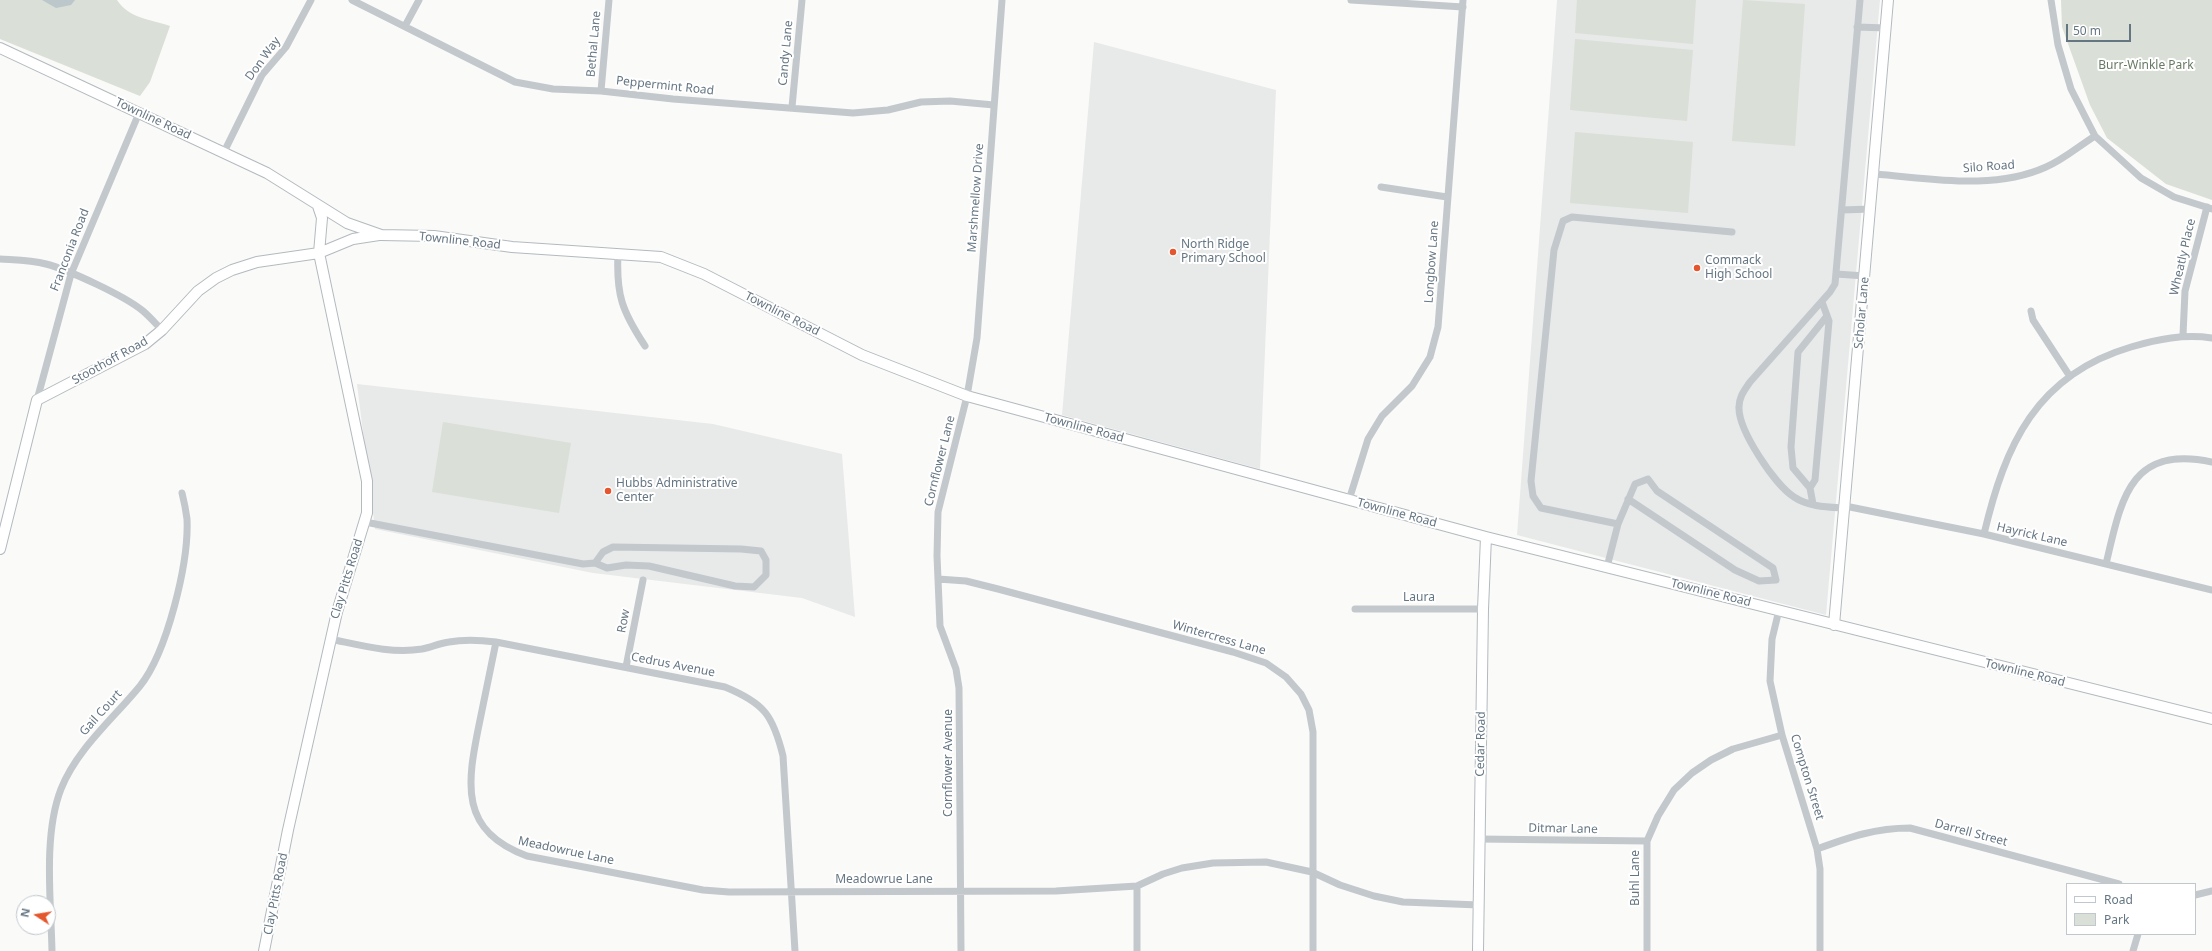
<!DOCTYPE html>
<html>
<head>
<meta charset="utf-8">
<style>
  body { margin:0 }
  #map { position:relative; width:2212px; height:951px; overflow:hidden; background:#fafaf8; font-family:"Noto Sans",sans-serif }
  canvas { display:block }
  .legend { position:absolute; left:2066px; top:883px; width:130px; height:52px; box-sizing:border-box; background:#fff; border:1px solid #c1c8cd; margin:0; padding:5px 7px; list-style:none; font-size:12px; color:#657683 }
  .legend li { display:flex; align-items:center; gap:8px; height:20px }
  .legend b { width:20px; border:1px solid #c1c8cd }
  .north { position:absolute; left:16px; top:895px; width:40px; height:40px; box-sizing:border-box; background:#fff; border:1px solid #c1c8cd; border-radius:50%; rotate:282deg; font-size:11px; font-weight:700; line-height:16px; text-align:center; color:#657683 }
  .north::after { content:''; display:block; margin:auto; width:14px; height:18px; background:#e4572e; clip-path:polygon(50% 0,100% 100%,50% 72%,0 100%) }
  .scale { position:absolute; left:2066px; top:24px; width:65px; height:18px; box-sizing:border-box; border:2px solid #657683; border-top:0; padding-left:5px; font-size:12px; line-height:14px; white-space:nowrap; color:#657683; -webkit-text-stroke:3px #fff; paint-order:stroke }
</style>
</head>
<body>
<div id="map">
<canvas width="2212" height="951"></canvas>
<ul class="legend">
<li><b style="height:5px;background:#fff"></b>Road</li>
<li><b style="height:11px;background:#dadfd7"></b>Park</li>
</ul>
<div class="north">N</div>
<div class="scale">50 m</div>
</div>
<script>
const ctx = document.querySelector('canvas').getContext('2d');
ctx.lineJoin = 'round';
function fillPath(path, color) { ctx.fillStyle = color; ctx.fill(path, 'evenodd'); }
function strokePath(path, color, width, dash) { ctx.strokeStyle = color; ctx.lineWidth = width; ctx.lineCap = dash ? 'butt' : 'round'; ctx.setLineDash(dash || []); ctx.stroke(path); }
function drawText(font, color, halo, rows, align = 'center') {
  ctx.font = font + ' "Noto Sans",sans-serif'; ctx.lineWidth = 4; ctx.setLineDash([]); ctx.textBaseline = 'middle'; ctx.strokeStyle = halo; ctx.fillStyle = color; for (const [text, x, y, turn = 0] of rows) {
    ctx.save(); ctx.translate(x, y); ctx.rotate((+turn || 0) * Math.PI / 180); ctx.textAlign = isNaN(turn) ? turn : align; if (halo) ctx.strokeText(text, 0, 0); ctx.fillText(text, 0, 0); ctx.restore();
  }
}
fillPath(new Path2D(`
  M1557 0H1880L1826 615 1517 535Z
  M1094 42 1276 90 1260 469 1062 415Z
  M357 384 713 424 842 454 855 617 802 598 593 573 375 529Z`), '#e8e9e9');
fillPath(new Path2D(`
  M0 0H117C129 19 151 19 170 26L150 82 140 96 0 39Z
  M1577 0H1696L1693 44 1575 33Z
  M1743 0 1805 4 1795 146 1732 141Z
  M2061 0H2212V200L2166 184 2107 138 2090 105 2062 27Z
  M1575 39 1693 50 1687 121 1570 110Z
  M1575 132 1693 142 1688 213 1570 203Z
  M443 422 571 443 559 513 432 492Z`), '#dadfd7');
fillPath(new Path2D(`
  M42 0H75L71 5 56 8Z`), '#bbc7cb');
const secondary = new Path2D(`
  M0 48 267 173 347 223 381 235 434 236 512 247 661 257 704 274 862 355 967 396 1486 537 2212 719
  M0 549 37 400 145 344 162 330 198 291 216 278 232 270 257 262 319 253 353 239 379 235
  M1834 625 1888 0
  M264 951 288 830 337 612 367 513V481L319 253 322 218 318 206
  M1478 951 1483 609 1486 537`);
strokePath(secondary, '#b3babf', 12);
strokePath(new Path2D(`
  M352 0 515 82 553 89 601 91 673 99 853 113 888 110 921 102 950 101 994 105
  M1351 0 1463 7
  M2051 0 2058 45 2071 89 2095 136 2141 178 2174 197 2212 209
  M405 26 419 0
  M1857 27 1886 28
  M601 91 609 0
  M792 107 802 0
  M224 152 262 75 286 47 311 0
  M1874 174C1930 178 1993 191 2046 167 2063 160 2079 146 2095 136
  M1381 187 1447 197
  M1842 210 1871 209
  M618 253C616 295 622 311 645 346
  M0 259C15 260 31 260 46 264 69 270 125 296 143 311 150 317 156 324 162 330
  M1836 274 1865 276
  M2031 311 2033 320 2069 375
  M2183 335 2185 291 2207 207
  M37 400 71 274 139 113
  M1810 488 1815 480 1829 321 1822 302
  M1349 500 1368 439 1382 416 1412 386 1430 357 1438 327 1463 0
  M1813 504 1810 488 1793 468 1791 447 1798 352 1827 316
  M1845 506 1984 534 2212 590
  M1845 508C1828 507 1809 507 1794 497 1775 485 1738 430 1739 407 1739 397 1744 391 1750 382L1830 292 1835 284 1860 0
  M365 522 583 564 595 563 603 552 613 547 741 549 761 551 766 560V575L754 587 735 586 649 566 626 565 607 568 595 563
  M1618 524 1541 508 1533 496 1531 481 1554 250 1563 221 1572 217 1732 232
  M1984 534C2005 445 2036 375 2131 347 2158 339 2184 334 2212 338
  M2106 564C2121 501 2129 444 2212 462
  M1607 567 1618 524 1635 484 1648 479 1657 491 1773 568 1776 580 1759 581 1735 570 1628 499
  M938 579 966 581 998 589 1233 652 1266 663 1286 677 1301 694 1309 710 1313 732V951
  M1355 609H1483
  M1779 610 1772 639 1770 681 1782 735 1817 849 1820 869V951
  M330 639C360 645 391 654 422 649 432 647 440 643 449 642 465 639 480 640 496 642L725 687C764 703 773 715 783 756L795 951
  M496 642C490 670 485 697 479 725 467 784 459 831 527 856L703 890 729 892 1056 891 1137 886 1163 874 1182 868 1213 863 1266 862 1312 872 1340 885 1374 896 1403 902 1479 905
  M626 667 643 580
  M1479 839 1647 841
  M1817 849C1850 837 1875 828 1910 828L2119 884
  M1137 886V951
  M2195 895 2212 891
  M52 951C51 902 43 835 61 789 77 749 113 719 140 686 167 652 189 563 187 519 186 511 184 501 182 493
  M961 951 959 688 956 669 940 626 937 556 938 512 967 396 977 338 1002 0
  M1647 951V841L1658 816 1674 790 1692 773 1711 760 1733 749 1782 735
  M2133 951 2138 934`), '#c3c8cc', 7);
strokePath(secondary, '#fff', 10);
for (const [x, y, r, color] of [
  [1173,252,4,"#e4572e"],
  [1697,268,4,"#e4572e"],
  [608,491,4,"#e4572e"]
]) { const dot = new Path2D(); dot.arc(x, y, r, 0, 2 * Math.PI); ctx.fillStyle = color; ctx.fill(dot); strokePath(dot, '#fff', 1.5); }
drawText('12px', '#657683', '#fff', [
  ["Bethal Lane",594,44,-85],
  ["Candy Lane",786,53,-85],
  ["Don Way",263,59,-54],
  ["Peppermint Road",665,86,6],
  ["Townline Road",153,119,25],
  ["Silo Road",1989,167,-4],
  ["Marshmellow Drive",976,198,-86],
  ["Townline Road",460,241,6],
  ["Franconia Road",70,250,-69],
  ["Wheatly Place",2183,257,-77],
  ["Longbow Lane",1432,262,-86],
  ["Scholar Lane",1862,313,-85],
  ["Townline Road",782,314,27],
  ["Stoothoff Road",110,361,-29],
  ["Townline Road",1084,428,15],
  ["Cornflower Lane",940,461,-76],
  ["Townline Road",1397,513,15],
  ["Hayrick Lane",2032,535,13],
  ["Clay Pitts Road",347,579,-73],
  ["Townline Road",1711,593,14],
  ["Laura",1419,598],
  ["Row",624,621,-79],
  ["Wintercress Lane",1219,638,16],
  ["Cedrus Avenue",673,665,11],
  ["Townline Road",2025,673,14],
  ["Gail Court",101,713,-48],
  ["Cedar Road",1481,744,-89],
  ["Cornflower Avenue",949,763,-90],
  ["Compton Street",1807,777,73],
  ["Ditmar Lane",1563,829,1],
  ["Darrell Street",1971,833,15],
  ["Meadowrue Lane",566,851,12],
  ["Buhl Lane",1636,878,-90],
  ["Meadowrue Lane",884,880],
  ["Clay Pitts Road",276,894,-79]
]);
drawText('12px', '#687a64', '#fff', [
  ["Burr-Winkle Park",2146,66]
]);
drawText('12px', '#657683', '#fff', [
  ["North Ridge",1181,245],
  ["Primary School",1181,259],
  ["Commack",1705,261],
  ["High School",1705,275],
  ["Hubbs Administrative",616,484],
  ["Center",616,498]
], 'left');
</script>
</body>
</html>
